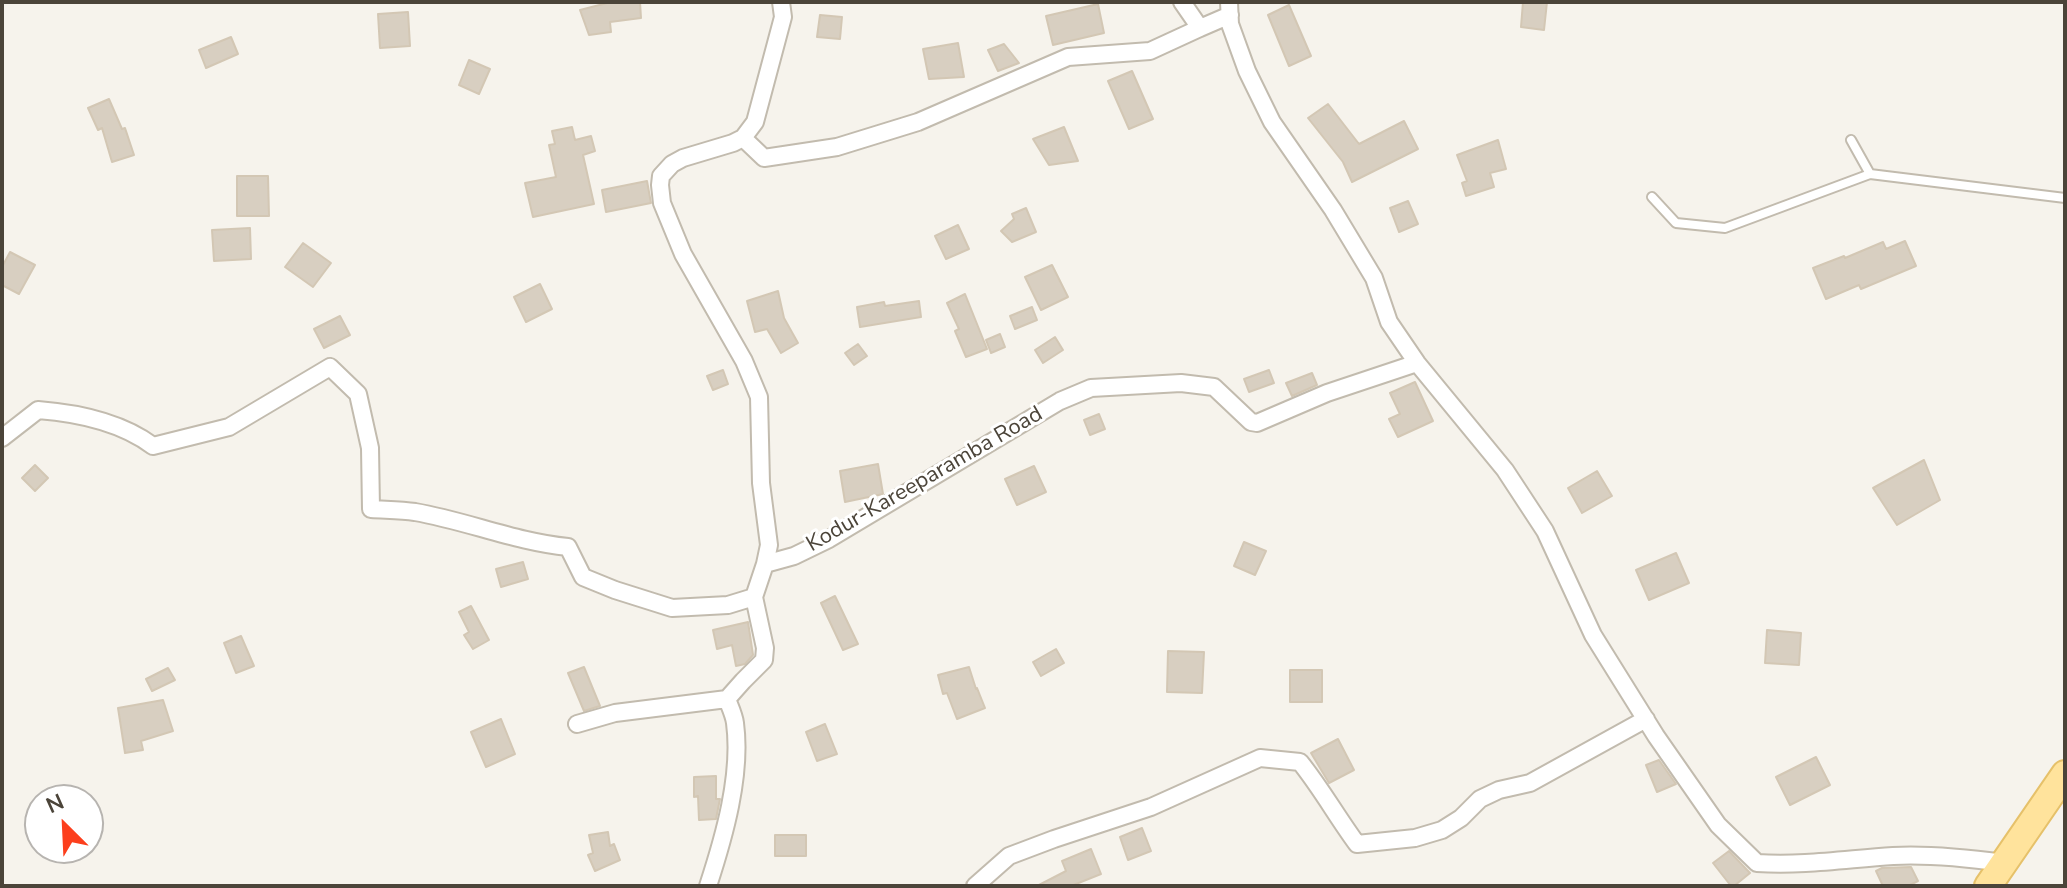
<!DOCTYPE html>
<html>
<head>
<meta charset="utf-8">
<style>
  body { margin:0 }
  #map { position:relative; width:2067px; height:888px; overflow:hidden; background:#f6f3ec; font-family:"Nunito Sans",sans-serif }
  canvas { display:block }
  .frame { position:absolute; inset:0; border:4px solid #4b4439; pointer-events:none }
  .north { position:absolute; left:24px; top:784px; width:80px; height:80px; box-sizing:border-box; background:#fff; border:2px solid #b7b4b0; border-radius:50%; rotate:336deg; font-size:22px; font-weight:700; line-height:32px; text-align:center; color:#4b4439 }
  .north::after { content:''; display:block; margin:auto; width:28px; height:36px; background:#fc3f1d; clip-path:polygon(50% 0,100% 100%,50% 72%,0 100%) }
</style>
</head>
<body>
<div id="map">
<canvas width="2067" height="888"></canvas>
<div class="frame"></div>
<div class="north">N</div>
</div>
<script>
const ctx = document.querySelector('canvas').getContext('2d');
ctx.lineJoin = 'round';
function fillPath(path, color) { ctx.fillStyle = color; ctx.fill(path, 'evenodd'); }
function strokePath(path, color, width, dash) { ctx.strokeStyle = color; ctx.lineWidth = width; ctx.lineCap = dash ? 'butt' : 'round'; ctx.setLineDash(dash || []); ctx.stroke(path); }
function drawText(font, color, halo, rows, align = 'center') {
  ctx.font = font + ' "Nunito Sans",sans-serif'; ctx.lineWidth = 6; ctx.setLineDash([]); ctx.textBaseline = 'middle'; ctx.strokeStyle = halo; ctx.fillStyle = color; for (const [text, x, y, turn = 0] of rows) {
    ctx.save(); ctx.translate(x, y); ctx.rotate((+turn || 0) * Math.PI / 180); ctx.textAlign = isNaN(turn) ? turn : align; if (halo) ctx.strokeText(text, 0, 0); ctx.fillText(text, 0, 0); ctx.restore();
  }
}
const building = new Path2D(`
  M611 2H640L641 18 610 22 611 32 589 35 580 10Z
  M1523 2H1547L1544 30 1521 27Z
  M1098 4 1104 33 1053 45 1046 16Z
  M1289 5 1311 56 1289 66 1268 15Z
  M408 12 410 46 380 48 378 14Z
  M820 15 842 17 840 39 817 37Z
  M231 37 238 54 206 68 199 50Z
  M958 43 964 77 929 79 923 49Z
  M1004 44 1019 63 998 71 988 50Z
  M469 60 490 69 479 94 459 85Z
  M1132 71 1153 119 1129 129 1108 81Z
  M109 99 122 129 125 128 134 155 112 162 102 128 98 130 88 108Z
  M1328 104 1359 144 1404 121 1418 149 1352 182 1343 162 1308 118Z
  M572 127 575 140 591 136 595 151 583 155 594 204 533 217 525 183 556 177 549 145 555 144 552 131Z
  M1064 127 1078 161 1049 165 1033 139Z
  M1498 140 1506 169 1490 173 1494 187 1466 196 1462 183 1467 181 1457 155Z
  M237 176H268L269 216H237Z
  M647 181 651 203 606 212 602 190Z
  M1408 201 1418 224 1399 232 1390 208Z
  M1026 208 1036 232 1012 242 1001 231 1014 219 1012 214Z
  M958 225 969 249 946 259 935 236Z
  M250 228 251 259 214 261 212 230Z
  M1905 241 1916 266 1861 289 1859 285 1826 299 1813 268 1844 256 1845 258 1883 242 1886 249Z
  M303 243 331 263 313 287 285 267Z
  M10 252 35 265 19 294 2 285V267Z
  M1052 265 1068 297 1041 310 1025 277Z
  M540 284 552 309 526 322 514 297Z
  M778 291 784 318 798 343 781 353 767 329 755 332 747 301Z
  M965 294 987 349 966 357 955 331 959 329 947 303Z
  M919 301 921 317 860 327 857 307 884 302 885 306Z
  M1032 307 1037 320 1015 329 1010 316Z
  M340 316 350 335 324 348 314 329Z
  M1000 334 1005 347 991 353 986 340Z
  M1055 337 1063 350 1043 363 1035 350Z
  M858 344 867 356 854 365 845 353Z
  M723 370 728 384 713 390 707 376Z
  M1269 370 1274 383 1249 392 1244 379Z
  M1312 373 1317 385 1292 396 1286 383Z
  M1415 382 1433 421 1398 437 1389 419 1400 414 1390 393Z
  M1099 414 1105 429 1090 435 1084 420Z
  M1924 460 1940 500 1897 525 1873 488Z
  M878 464 883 494 845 502 840 471Z
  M35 465 48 478 35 491 22 478Z
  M1034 466 1046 492 1017 505 1005 479Z
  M1597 471 1612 496 1582 513 1568 488Z
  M1244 542 1266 551 1255 575 1234 566Z
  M1676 553 1689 583 1649 600 1636 570Z
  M523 562 528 579 501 587 496 569Z
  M835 596 858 644 843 650 821 603Z
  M471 606 489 640 473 649 464 635 469 632 459 612Z
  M748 622 753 655 745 664 736 666 732 645 717 649 713 630Z
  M1767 630 1801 633 1799 665 1765 663Z
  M241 636 254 666 236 673 224 643Z
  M1056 649 1064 663 1041 676 1033 662Z
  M1168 651 1204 652 1202 693 1167 692Z
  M584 667 600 706 584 711 568 673Z
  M969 667 976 689 977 688 985 708 957 719 947 693 943 694 938 675Z
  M168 668 175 680 152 691 146 679Z
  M1290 670H1322V702H1290Z
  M163 700 173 731 141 741 143 750 125 753 118 708Z
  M501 719 515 754 486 767 471 732Z
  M825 724 837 754 817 761 806 732Z
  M1338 739 1354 770 1329 783 1311 753Z
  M1816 757 1830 785 1790 805 1776 777Z
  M1659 760 1676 784 1657 792 1646 765Z
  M716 776V799H720L716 819 699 820 698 796 694 797V777Z
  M1142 828 1151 851 1128 860 1120 837Z
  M608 832 610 846 614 844 620 860 595 871 588 855 593 853 589 835Z
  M775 835H806V856H775Z
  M1091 849 1101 874 1071 886H1037L1066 871 1062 861Z
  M1729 851 1750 873 1734 886H1731L1713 863Z
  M1911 867 1918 881 1908 886H1883L1876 871 1882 868Z`);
fillPath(building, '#d8cfc1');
strokePath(building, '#d3c7b4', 2);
const service = new Path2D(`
  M1851 140 1870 174 2065 198
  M1652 197 1676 223 1725 228 1870 174`);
const minor = new Path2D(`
  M781 2 783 17 755 122 743 138 733 143 683 158 672 164 661 176 660 185 662 203 683 254 744 361 759 397 761 483 769 545 765 564 794 556 829 539 1060 401 1091 388 1181 383 1214 387 1251 422 1257 423 1327 393 1417 363
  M1182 2 1200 28 1230 15
  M1229 2 1230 24 1247 71 1272 122 1333 210 1374 278 1389 322 1417 363 1505 470 1545 531 1593 635 1656 736 1718 825 1757 863C1803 866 1847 859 1893 856 1930 854 1967 858 2004 863
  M743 138 764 158 837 147 918 122 1068 57 1150 51 1200 28
  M2 438 38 410C77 413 121 422 153 446L229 427 330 367 358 394 370 448 371 509C386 510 401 510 415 512 467 521 516 542 568 547L583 577 615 590 672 608 728 605 754 597 765 564
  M577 724 615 713 727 699
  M708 886C724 837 742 775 735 723 734 715 730 707 727 699L743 681 764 660 765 648 754 597
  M975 886 1009 856 1054 839 1151 807 1260 758 1300 762C1321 788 1337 817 1357 844L1415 838 1442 830 1461 818 1480 799 1499 790 1530 783 1646 719`);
const primary = new Path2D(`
  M1988 886 2065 774`);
strokePath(service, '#c2bbae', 12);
strokePath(minor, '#c2bbae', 20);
strokePath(primary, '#e6c16a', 30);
strokePath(service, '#fff', 8);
strokePath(minor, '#fff', 16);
strokePath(primary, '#ffe39c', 26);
drawText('22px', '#4b4439', '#fff', [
  ["Kodur-Kareeparamba Road",925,480,-30]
]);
</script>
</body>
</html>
